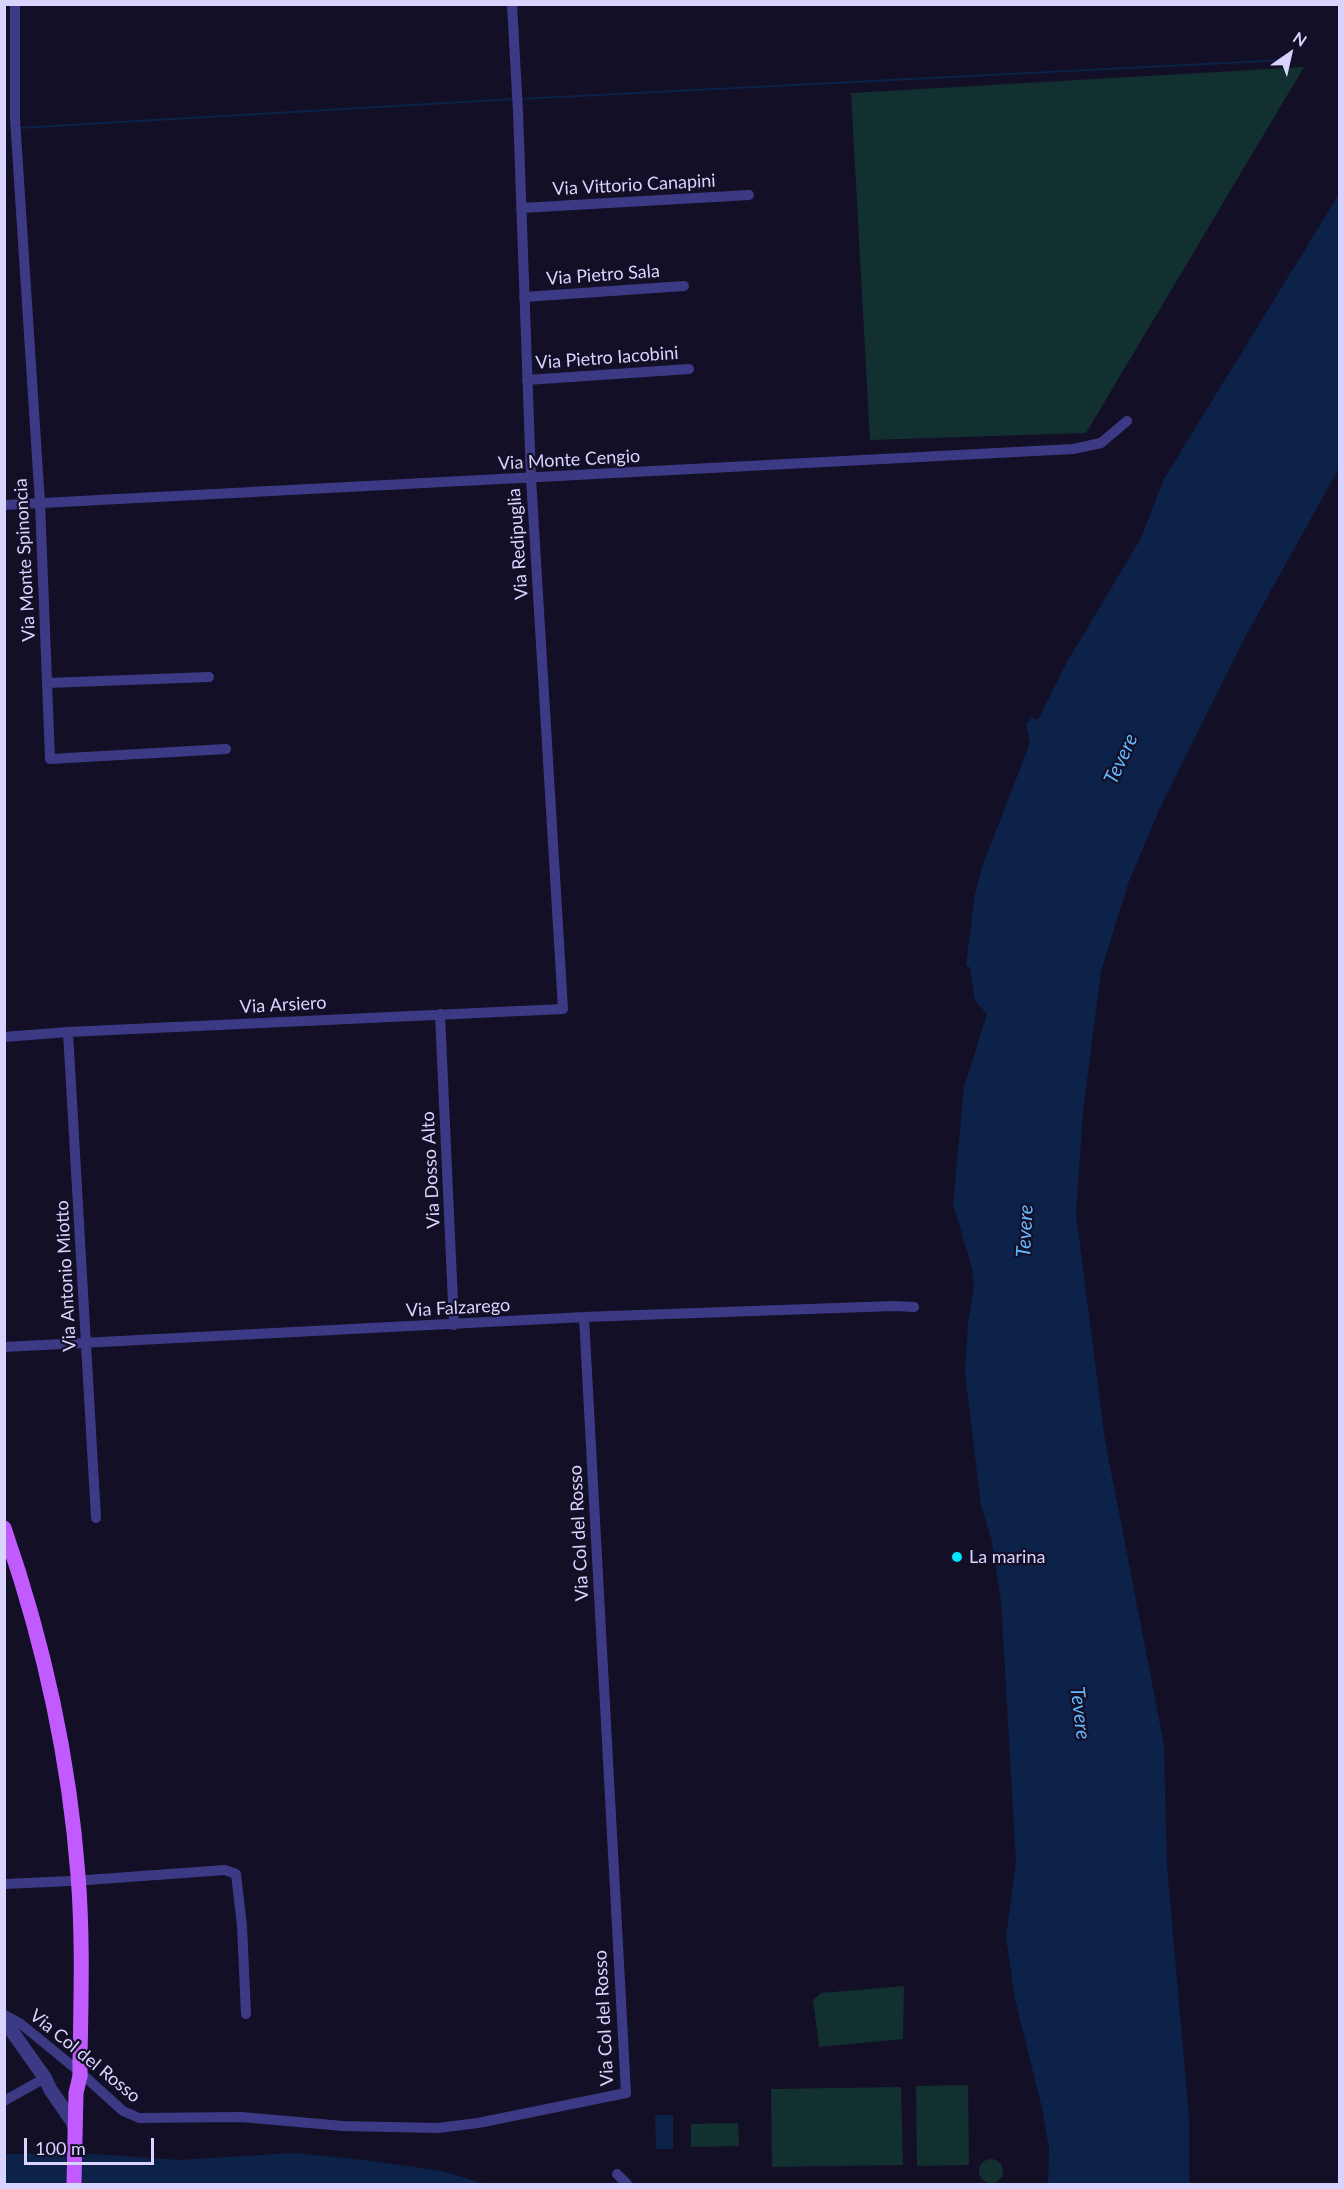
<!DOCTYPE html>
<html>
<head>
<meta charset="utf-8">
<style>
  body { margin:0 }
  #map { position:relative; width:1344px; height:2189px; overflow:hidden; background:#130f26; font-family:Lato,sans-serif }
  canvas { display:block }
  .frame { position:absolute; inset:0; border:6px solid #d9d4ff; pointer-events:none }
  .north { position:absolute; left:1260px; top:24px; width:60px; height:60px; -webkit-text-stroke:4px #130f26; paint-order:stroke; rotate:34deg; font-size:16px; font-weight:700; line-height:24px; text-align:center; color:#d9d4ff }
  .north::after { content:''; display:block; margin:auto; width:21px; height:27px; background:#d9d4ff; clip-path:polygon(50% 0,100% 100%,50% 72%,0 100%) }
  .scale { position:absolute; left:24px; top:2138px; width:130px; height:27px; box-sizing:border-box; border:3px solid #d9d4ff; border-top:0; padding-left:8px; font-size:18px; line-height:21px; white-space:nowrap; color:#d9d4ff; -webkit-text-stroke:4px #130f26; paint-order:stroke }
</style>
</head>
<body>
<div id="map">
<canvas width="1344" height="2189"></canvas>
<div class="frame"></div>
<div class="north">N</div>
<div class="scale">100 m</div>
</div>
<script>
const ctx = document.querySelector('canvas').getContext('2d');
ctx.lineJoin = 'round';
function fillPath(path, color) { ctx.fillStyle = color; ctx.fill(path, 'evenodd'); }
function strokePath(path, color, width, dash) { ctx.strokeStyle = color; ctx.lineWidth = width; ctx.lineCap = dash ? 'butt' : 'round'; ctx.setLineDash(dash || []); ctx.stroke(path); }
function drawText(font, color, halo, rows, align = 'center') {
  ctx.font = font + ' Lato,sans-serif'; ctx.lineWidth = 4.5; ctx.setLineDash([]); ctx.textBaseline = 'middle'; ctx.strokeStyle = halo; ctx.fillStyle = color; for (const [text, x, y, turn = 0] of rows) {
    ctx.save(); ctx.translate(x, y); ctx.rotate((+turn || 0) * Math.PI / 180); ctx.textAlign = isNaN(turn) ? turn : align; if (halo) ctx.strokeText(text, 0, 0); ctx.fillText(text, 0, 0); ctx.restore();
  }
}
fillPath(new Path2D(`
  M1304 67 1086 433 870 440 851 93Z
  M904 1986 903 2039 819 2047 813 2000 821 1993Z
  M968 2085 969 2165 917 2166 916 2086Z
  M901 2087 903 2165 772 2167 771 2089Z
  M738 2123 739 2146 691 2147V2124Z
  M979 2171a12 12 0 1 1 24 0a12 12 0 1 1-24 0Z`), '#12302f');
fillPath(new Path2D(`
  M1339 194V468L1245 637 1160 808 1129 881 1101 971 1083 1112 1076 1214 1105 1440 1164 1745 1167 1866 1189 2117V2184H1048L1049 2148 1042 2108 1015 1999 1006 1937 1016 1862 1001 1601 991 1538 981 1506 965 1372 968 1324 974 1288 972 1268 953 1204 964 1087 987 1014 975 1001 970 968 966 965 975 894 982 867 1030 743 1026 724 1032 717 1038 720 1067 662 1141 538 1164 479Z
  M655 2115H673V2149H656Z
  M81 2153 179 2160 294 2153 365 2160 442 2171 485 2184H5L4 2154Z`), '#0c2248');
strokePath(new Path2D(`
  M519 99 1284 60
  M19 128 514 99`), '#0c2248', 2);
strokePath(new Path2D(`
  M15 4V119L40 503 50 759 226 749
  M521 208 749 195
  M524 297 684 286
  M527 380 689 369
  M4 505 1073 449 1101 443 1127 421
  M47 683 209 677
  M440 1014 454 1325
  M68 1032 96 1518
  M4 1037 68 1032 563 1009 531 478 518 112 512 4
  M4 1347 584 1317 894 1306 914 1307
  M87 1880 225 1870 236 1874 242 1926 246 2014
  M4 1884 71 1881
  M4 2015 21 2024 81 2073 123 2111 139 2118 241 2117 343 2126 438 2128 478 2123 626 2093 584 1317
  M4 2101 45 2078
  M617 2174 627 2184`), '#3d3a85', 10);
strokePath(new Path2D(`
  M4 2020 45 2078 50 2089 72 2121 75 2130`), '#3d3a85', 14);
strokePath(new Path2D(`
  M4 1528C43 1640 69 1757 78 1875 83 1937 81 1999 80 2061
  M74 2184 76 2093 80 2076`), '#c25bff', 15);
strokePath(new Path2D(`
  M80 2076V2061`), '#c25bff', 15);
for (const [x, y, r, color] of [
  [957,1557,6,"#00e5ff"]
]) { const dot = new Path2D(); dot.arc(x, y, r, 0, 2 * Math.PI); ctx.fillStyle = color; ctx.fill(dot); strokePath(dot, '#130f26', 2); }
drawText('18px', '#d9d4ff', '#130f26', [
  ["Via Vittorio Canapini",634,185,-3],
  ["Via Pietro Sala",603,275,-4],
  ["Via Pietro Iacobini",607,358,-4],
  ["Via Monte Cengio",569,460,-3],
  ["Via Redipuglia",518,544,-94],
  ["Via Monte Spinoncia",25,560,-93],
  ["Via Arsiero",283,1005,-3],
  ["Via Dosso Alto",431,1170,-93],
  ["Via Antonio Miotto",66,1276,-93],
  ["Via Falzarego",458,1308,-3],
  ["Via Col del Rosso",579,1533,-93],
  ["Via Col del Rosso",604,2018,-93],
  ["Via Col del Rosso",85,2056,39]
]);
drawText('18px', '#d9d4ff', '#130f26', [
  ["La marina",969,1557]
], 'left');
drawText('italic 20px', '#62b6ff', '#130f26', [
  ["Tevere",1121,759,-65],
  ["Tevere",1025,1231,-87],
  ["Tevere",1080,1713,83]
]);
</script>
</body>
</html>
